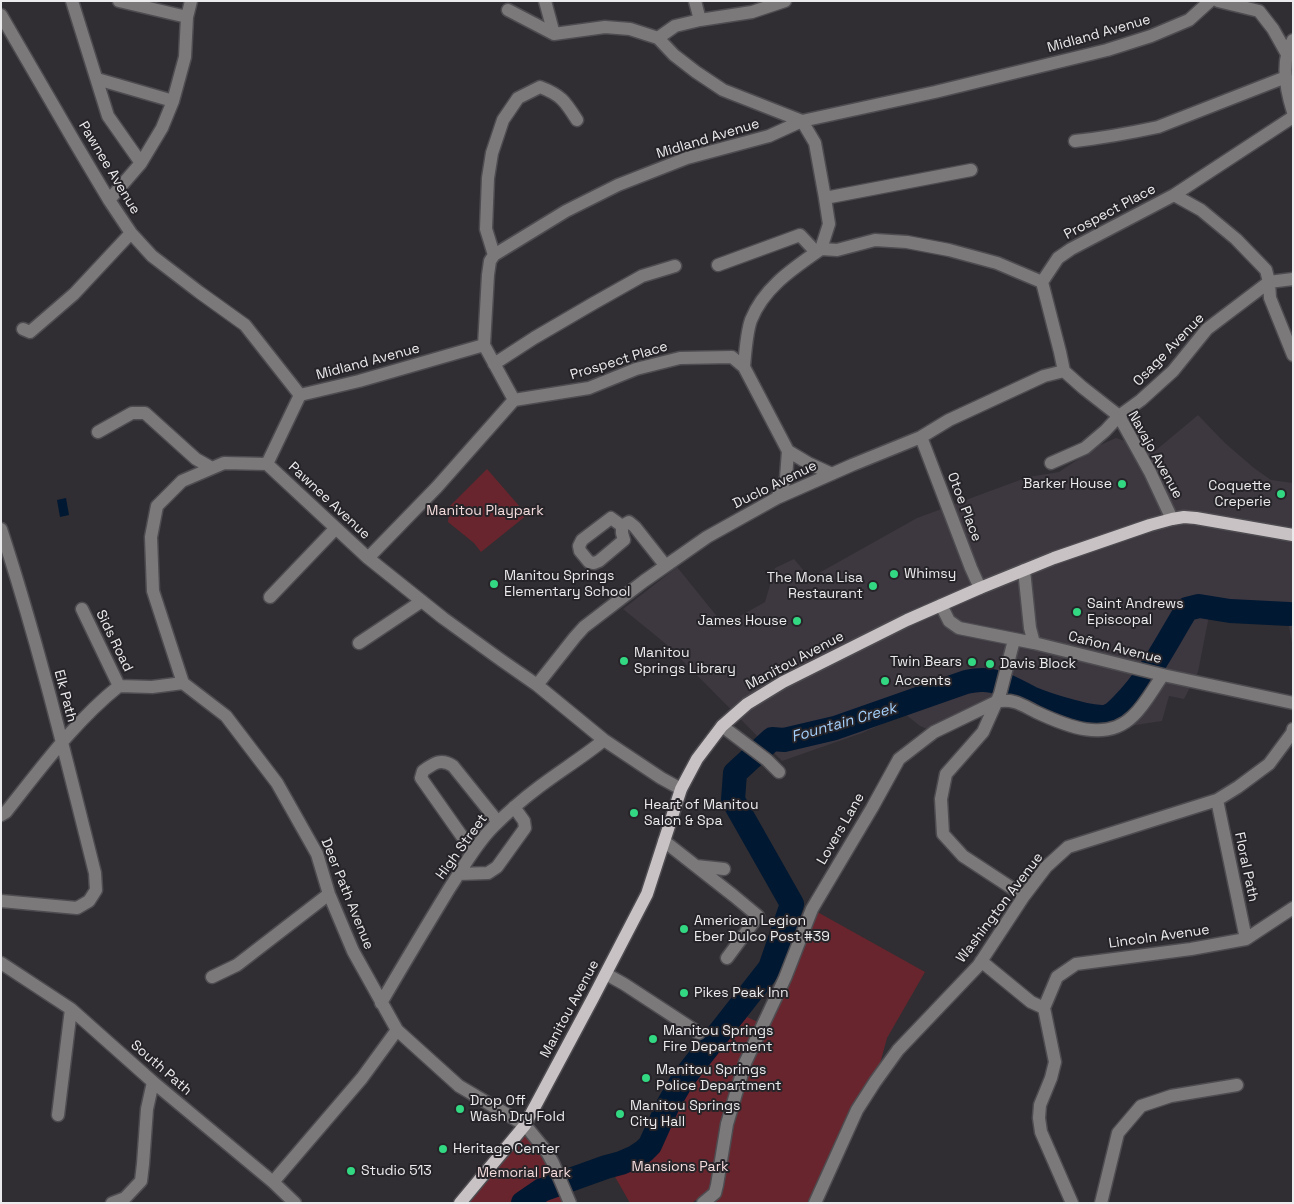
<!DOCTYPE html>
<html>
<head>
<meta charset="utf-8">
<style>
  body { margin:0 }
  #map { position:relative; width:1294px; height:1204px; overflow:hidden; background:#302e32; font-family:"Space Grotesk",sans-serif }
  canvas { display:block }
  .frame { position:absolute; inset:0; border:2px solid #ebeaec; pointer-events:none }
</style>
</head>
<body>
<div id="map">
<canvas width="1294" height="1204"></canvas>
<div class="frame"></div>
</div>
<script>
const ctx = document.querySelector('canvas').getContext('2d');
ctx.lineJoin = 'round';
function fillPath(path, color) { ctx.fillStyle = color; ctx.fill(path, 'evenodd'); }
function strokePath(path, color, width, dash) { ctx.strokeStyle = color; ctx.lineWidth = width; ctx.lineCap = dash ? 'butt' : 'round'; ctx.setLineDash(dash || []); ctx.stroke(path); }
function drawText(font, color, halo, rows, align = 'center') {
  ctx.font = font + ' "Space Grotesk",sans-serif'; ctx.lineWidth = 4; ctx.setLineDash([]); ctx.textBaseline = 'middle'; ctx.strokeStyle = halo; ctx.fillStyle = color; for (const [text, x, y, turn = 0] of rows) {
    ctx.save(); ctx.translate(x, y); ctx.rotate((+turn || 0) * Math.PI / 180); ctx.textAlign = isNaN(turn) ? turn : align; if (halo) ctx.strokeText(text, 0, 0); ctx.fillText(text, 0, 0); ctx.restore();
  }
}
fillPath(new Path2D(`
  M1198 415 1225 443 1254 468 1271 480 1293 483V649L1288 621 1209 616 1198 672 1184 699 1169 696 1162 721 1103 730 1014 701 934 732 920 726 905 714 862 733 782 761 666 644 623 609 677 567 724 625 765 602 775 568 794 559 810 578 917 518 1028 477 1059 472 1098 446 1116 438 1155 451Z`), '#3d3740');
fillPath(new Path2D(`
  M487 469 527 515 481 552 474 543 448 522 450 506Z
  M812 909 925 972 887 1038 875 1082 815 1203H713L708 1199 745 1063Z
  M747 1017 760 1023 713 1182 708 1191 692 1203H630L610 1168 649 1152 663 1121 681 1089Z
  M525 1125 570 1203H460Z`), '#69252d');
fillPath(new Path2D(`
  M66 498 69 515 60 517 57 500Z`), '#001832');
strokePath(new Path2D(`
  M523 1203 542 1190 606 1167 621 1163 635 1157 644 1151 650 1145 668 1105 683 1079 770 968 792 904 733 800 735 773 772 739 784 740 835 728 966 682C971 681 976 680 981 680 998 679 1017 691 1031 698 1045 704 1096 721 1108 716 1114 714 1119 708 1123 704 1150 677 1167 641 1187 609L1199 606 1230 611 1289 614`), '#001832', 24);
const minor = new Path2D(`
  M72 1 108 116 141 163
  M119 1 187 17
  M545 1 554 34
  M695 1 700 20
  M1218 1 1259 11 1273 29 1287 54
  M508 10 554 34
  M1 15 74 141 109 200 131 233 152 256 199 292 245 325 300 395 267 464
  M554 34 605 27 630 29 658 38 674 55 696 72 723 90 802 121 815 143 825 198 829 224 821 249
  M658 38 675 26 700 20 752 12 785 1
  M1293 40C1280 61 1286 90 1293 112
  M97 79 173 101
  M1075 141C1103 138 1130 133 1158 127L1286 77
  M1174 195 1201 210 1236 239 1266 270 1269 282 1270 298 1293 355
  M825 198 971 170
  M109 200 141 163 162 128 173 101 185 57 187 17 191 1
  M494 255 486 229 488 178 492 153 503 120 518 98 540 87C561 95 565 101 577 120
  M718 265 800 235 816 252
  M1042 282 1058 258 1071 249 1174 195 1293 117
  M1042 282 1060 352 1064 371 1082 387 1119 416 1150 472 1172 519
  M23 329 30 332 74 294 131 233
  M484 345 488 275 490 261 494 255 566 211 618 185 687 158 769 136 802 121 935 92 1107 50 1151 36 1189 20 1210 1
  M484 345 514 400
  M494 364 534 338 594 303 642 276 675 266
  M744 367 788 451 808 463 832 474
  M300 395 359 381 484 345
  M98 432 132 413H145L196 459 212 468
  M921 437 971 568 980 588
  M1051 463 1085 448 1105 431 1119 416 1141 400 1173 371 1207 329 1269 282 1293 279
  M267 464 224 463 182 481 157 506 151 537 153 591 183 683 226 716 277 783 317 854 329 894 353 951 397 1030 459 1086 525 1125 547 1152 553 1163 570 1203
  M267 464 368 558 443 618 501 660 537 685 604 740 661 778 681 789
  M777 498 786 478 788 451
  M611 518 622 526V533L624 540 599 561 594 563 589 562 580 551 579 546 582 540Z
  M622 526 629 522 635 527 665 565
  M1 529C38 642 66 758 95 873L96 890 89 901 77 908 1 901
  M368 558 437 487 514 400 589 388 636 369 680 358 732 357 744 367C745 354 747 331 751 320 764 287 794 268 821 249L837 250 875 240 907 242 949 250 997 263 1042 282
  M1024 570 1030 628 1034 643
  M270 597 336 528
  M941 605 949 621 959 628 1034 643 1163 675 1293 703
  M82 609 119 686
  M1014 640 1000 694 983 732 946 774 941 799 943 834 963 856 1024 896
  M359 643 422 601
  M537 685 575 637 584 627 644 581 707 537 777 498 852 465 921 437 949 420 1044 376 1064 371
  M722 726 767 760 779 772
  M1217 800 1246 939
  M1 815 6 812C41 768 75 721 119 686L152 687 183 683
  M664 841 734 896 758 916 727 958
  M473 852 421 778 423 771C434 763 441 758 453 766L498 822
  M696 866 724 869
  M459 874 488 873 497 867 525 828 524 821 514 807
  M981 961 1031 1002 1044 1008
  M1 963 71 1009 153 1082 273 1182 295 1203
  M606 974 624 984 699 1033
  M212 977 237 965 329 894
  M381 1003C403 965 426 927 449 889 463 868 475 845 493 827 508 812 523 799 539 787 560 771 583 757 604 740
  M1044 1008 1057 977 1076 964 1191 949 1246 939 1293 908
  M1044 1008 1055 1062 1051 1078 1040 1105 1039 1118 1041 1132 1072 1203
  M58 1115 71 1009
  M273 1182 362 1078 397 1030
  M112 1203 125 1198 141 1181 143 1164 147 1109 153 1082
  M703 1203 715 1193 717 1185 727 1124 745 1063 785 978 812 909 872 808 899 759 934 732 996 702C1013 698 1022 705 1036 712 1066 726 1106 743 1133 716 1145 705 1153 689 1163 675
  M815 1203 857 1110 875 1082 898 1050 978 966 1024 896 1046 867 1068 847 1217 800 1238 787 1269 764 1292 733 1293 729
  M1101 1203 1118 1133 1141 1106 1171 1096 1237 1085`);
const major = new Path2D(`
  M460 1203 525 1125 593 998 647 894 681 789 697 759 722 726 747 704 783 682 907 620 980 588 1054 558 1150 525 1172 519 1184 517 1196 518 1293 535`);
strokePath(minor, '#4e4c50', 15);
strokePath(major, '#4e4c50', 15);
strokePath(minor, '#7b797a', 12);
strokePath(major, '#c8c2c5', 12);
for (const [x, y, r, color] of [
  [1122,484,5,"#33d882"],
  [1281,494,5,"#33d882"],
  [894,574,5,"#33d882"],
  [494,584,5,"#33d882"],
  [873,586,5,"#33d882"],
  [1077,612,5,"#33d882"],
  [797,621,5,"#33d882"],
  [624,661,5,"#33d882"],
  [972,662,5,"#33d882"],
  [990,664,5,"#33d882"],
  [885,681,5,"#33d882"],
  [634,813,5,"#33d882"],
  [684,929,5,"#33d882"],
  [684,993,5,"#33d882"],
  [653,1039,5,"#33d882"],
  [646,1078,5,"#33d882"],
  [460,1109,5,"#33d882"],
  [620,1114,5,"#33d882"],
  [443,1149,5,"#33d882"],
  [351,1171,5,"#33d882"]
]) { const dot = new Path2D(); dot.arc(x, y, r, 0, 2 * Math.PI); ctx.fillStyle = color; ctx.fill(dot); strokePath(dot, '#262428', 2); }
drawText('14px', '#ebeaec', '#262428', [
  ["Midland Avenue",1099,34,-16],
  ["Midland Avenue",708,139,-17],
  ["Pawnee Avenue",109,168,59],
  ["Prospect Place",1110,212,-28],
  ["Osage Avenue",1169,350,-46],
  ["Prospect Place",619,361,-17],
  ["Midland Avenue",368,362,-15],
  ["Navajo Avenue",1155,455,61],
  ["Duclo Avenue",775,485,-26],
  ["Pawnee Avenue",329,501,43],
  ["Otoe Place",964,507,69],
  ["Sids Road",114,641,64],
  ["Cañon Avenue",1115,648,14],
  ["Manitou Avenue",795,661,-28],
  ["Elk Path",65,696,75],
  ["Lovers Lane",841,829,-60],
  ["High Street",462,847,-54],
  ["Floral Path",1246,867,78],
  ["Deer Path Avenue",347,894,68],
  ["Washington Avenue",1000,908,-53],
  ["Lincoln Avenue",1159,937,-8],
  ["Manitou Avenue",570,1009,-62],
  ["South Path",161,1068,41]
]);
drawText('14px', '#ebeaec', '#262428', [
  ["Barker House",1112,484,"right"],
  ["Coquette",1271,486,"right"],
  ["Creperie",1271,502,"right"],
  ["Whimsy",904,574],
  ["Manitou Springs",504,576],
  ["Elementary School",504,592],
  ["The Mona Lisa",863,578,"right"],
  ["Restaurant",863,594,"right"],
  ["Saint Andrews",1087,604],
  ["Episcopal",1087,620],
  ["James House",787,621,"right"],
  ["Manitou",634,653],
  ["Springs Library",634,669],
  ["Twin Bears",962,662,"right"],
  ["Davis Block",1000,664],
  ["Accents",895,681],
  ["Heart of Manitou",644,805],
  ["Salon & Spa",644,821],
  ["American Legion",694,921],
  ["Eber Dulco Post #39",694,937],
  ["Pikes Peak Inn",694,993],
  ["Manitou Springs",663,1031],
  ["Fire Department",663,1047],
  ["Manitou Springs",656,1070],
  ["Police Department",656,1086],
  ["Drop Off",470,1101],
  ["Wash Dry Fold",470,1117],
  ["Manitou Springs",630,1106],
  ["City Hall",630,1122],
  ["Heritage Center",453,1149],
  ["Studio 513",361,1171]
], 'left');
drawText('14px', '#f3dbdc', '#262428', [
  ["Manitou Playpark",485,511],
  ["Mansions Park",680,1167],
  ["Memorial Park",524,1173]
]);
drawText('italic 15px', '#a4d0fd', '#262428', [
  ["Fountain Creek",844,723,-16]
]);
</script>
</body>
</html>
